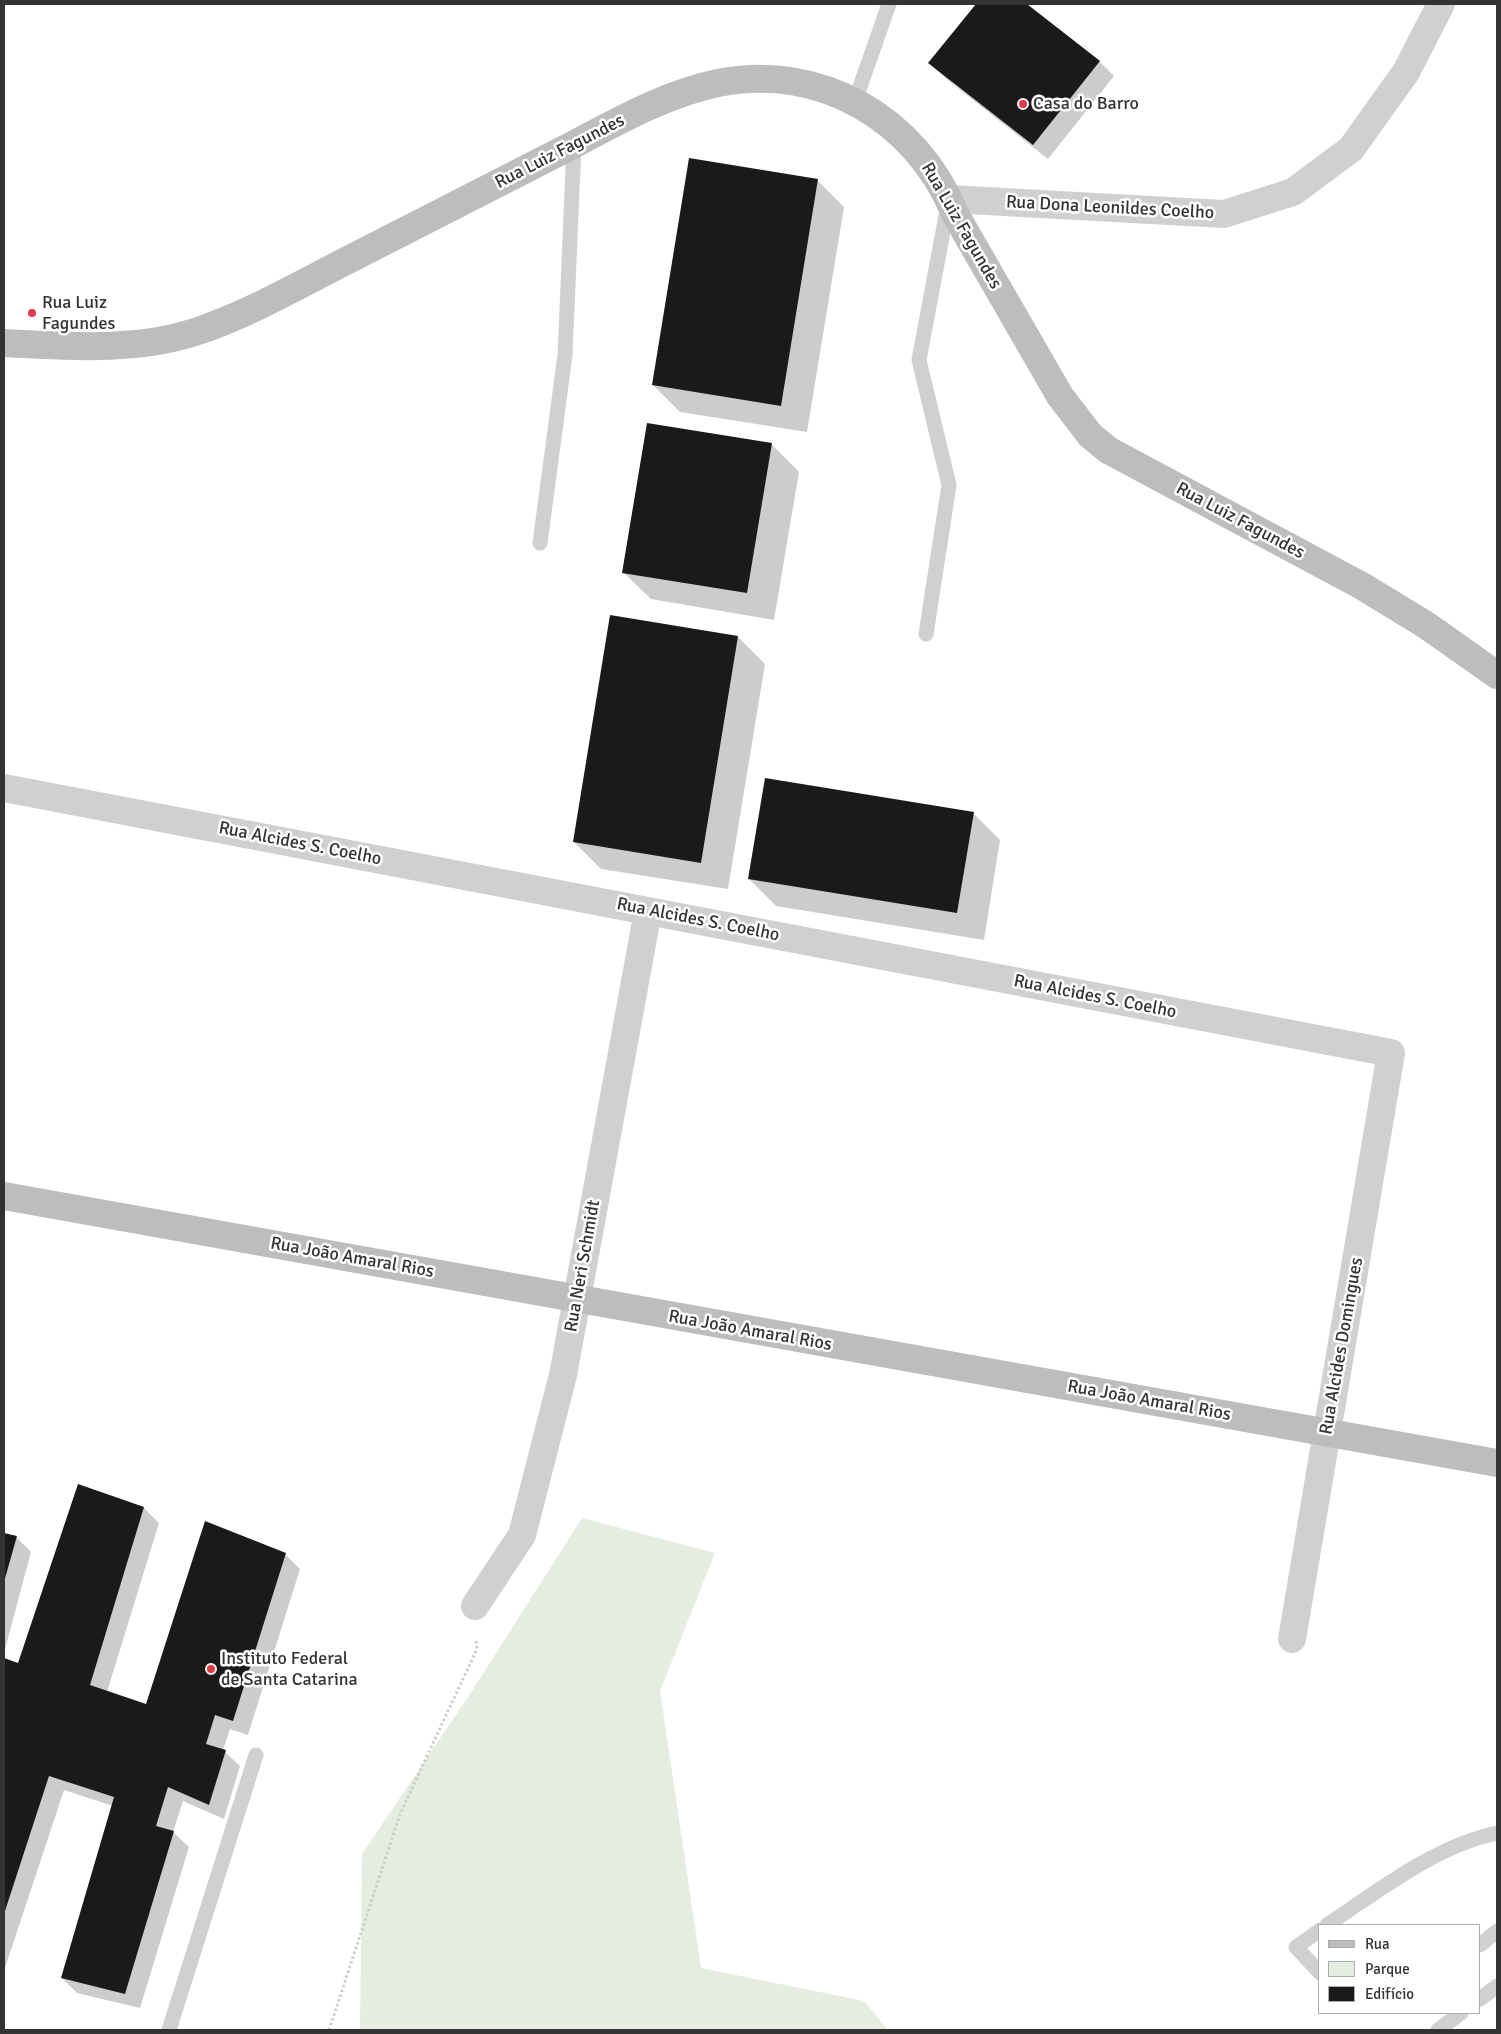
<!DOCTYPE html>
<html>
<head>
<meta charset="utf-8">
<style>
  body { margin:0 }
  #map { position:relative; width:1501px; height:2034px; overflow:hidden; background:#fff; font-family:Signika,sans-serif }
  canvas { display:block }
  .frame { position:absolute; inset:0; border:5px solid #333; pointer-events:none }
  .legend { position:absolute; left:1318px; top:1924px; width:162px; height:90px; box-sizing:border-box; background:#fff; border:1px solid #adadad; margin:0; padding:6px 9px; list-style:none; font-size:15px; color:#333 }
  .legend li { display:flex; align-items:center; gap:10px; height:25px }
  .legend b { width:25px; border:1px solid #adadad }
</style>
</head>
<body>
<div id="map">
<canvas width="1501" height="2034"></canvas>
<div class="frame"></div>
<ul class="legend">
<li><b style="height:6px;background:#bdbdbd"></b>Rua</li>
<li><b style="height:14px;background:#e6ecdf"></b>Parque</li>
<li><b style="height:14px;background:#1a1a1a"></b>Edifício</li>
</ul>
</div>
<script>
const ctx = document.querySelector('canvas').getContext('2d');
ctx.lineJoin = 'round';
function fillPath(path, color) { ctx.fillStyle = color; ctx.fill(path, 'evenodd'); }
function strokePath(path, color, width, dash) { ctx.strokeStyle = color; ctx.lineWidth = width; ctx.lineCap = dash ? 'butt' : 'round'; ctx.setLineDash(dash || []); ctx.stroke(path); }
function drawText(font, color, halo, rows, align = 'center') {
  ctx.font = font + ' Signika,sans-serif'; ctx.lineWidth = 5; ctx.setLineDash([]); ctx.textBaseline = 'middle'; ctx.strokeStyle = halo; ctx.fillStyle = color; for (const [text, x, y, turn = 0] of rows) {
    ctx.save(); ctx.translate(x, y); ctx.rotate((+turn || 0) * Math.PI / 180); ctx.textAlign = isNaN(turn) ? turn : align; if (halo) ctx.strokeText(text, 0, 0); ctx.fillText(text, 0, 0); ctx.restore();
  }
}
fillPath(new Path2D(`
  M582 1518 715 1553 660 1691 701 1968 864 2001 888 2030H360L362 1854 472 1691Z`), '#e6ecdf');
fillPath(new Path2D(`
  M977 4H1025L1099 61 1114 76 1048 159 945 78 930 63Z
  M817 180 844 207 807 432 680 412 653 385Z
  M771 444 799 472 774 620 651 599 623 572Z
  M738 637 765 664 728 889 601 869 574 842Z
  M973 813 1000 840 984 940 776 906 749 879Z
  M78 1485 144 1508 159 1523 107 1692 147 1706 285 1554 300 1569 248 1735 230 1729 223 1750 240 1766 224 1819 183 1801 173 1832 189 1847 140 2008 77 1993 62 1978 113 1806 64 1790 4 1971V1660L19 1664Z
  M4 1534 16 1537 31 1552 4 1653Z`), '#0003');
fillPath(new Path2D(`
  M976 4H1027L1100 61 1033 145 928 63Z
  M689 158 818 179 781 406 652 385Z
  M647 423 772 443 747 593 622 573Z
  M610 615 738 636 701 863 573 842Z
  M765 778 974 812 957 913 748 879Z
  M78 1484 144 1507 90 1685 146 1704 205 1521 286 1553 233 1721 215 1715 206 1744 226 1750 209 1805 168 1787 156 1826 174 1831 125 1994 61 1978 114 1797 49 1776 4 1914V1658L18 1663Z
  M4 1533 17 1536 4 1582Z`), '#1a1a1a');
strokePath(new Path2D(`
  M329 2030 400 1814 477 1649 476 1639`), '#cdcdcd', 3, [2.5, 2.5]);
strokePath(new Path2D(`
  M855 101 889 4
  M540 543 565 355 574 145
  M926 634 949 485 919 360 948 205
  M1327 1925C1380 1890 1435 1846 1497 1833
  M1320 1930 1296 1947 1320 1973
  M1480 1945 1497 1931
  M1480 1999 1497 1986
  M169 2030 256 1755
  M1438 2030 1461 2013`), '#d0d0d0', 15);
strokePath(new Path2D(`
  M949 199 1224 214 1293 192 1351 149 1406 72 1441 4
  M4 788 1391 1053 1292 1639
  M475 1606 522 1535 563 1375 648 911`), '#d0d0d0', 28);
strokePath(new Path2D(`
  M4 343C68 346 133 352 195 332 247 315 297 286 346 261 419 224 492 186 565 149 613 124 664 94 718 83 819 62 917 119 955 214L1060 396 1090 435 1108 450 1362 586 1426 625 1497 675
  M4 1196 1497 1463`), '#bdbdbd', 28);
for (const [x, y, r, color] of [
  [1023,104,5,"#e63946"],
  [32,313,5,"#e63946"],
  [211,1669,5,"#e63946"]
]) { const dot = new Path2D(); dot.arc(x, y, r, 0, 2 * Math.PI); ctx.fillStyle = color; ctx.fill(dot); strokePath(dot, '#fff', 2); }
drawText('18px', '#333', '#fff', [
  ["Casa do Barro",1033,104],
  ["Rua Luiz",42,303],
  ["Fagundes",42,324],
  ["Instituto Federal",221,1659],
  ["de Santa Catarina",221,1680]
], 'left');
drawText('18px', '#333', '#fff', [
  ["Rua Luiz Fagundes",560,152,-27],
  ["Rua Dona Leonildes Coelho",1110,208,3],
  ["Rua Luiz Fagundes",961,226,60],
  ["Rua Luiz Fagundes",1240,521,28],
  ["Rua Alcides S. Coelho",300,844,11],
  ["Rua Alcides S. Coelho",698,920,11],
  ["Rua Alcides S. Coelho",1095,997,11],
  ["Rua João Amaral Rios",352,1258,10],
  ["Rua Neri Schmidt",583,1266,-80],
  ["Rua João Amaral Rios",750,1331,10],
  ["Rua Alcides Domingues",1342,1346,-80],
  ["Rua João Amaral Rios",1149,1401,10]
]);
</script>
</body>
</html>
